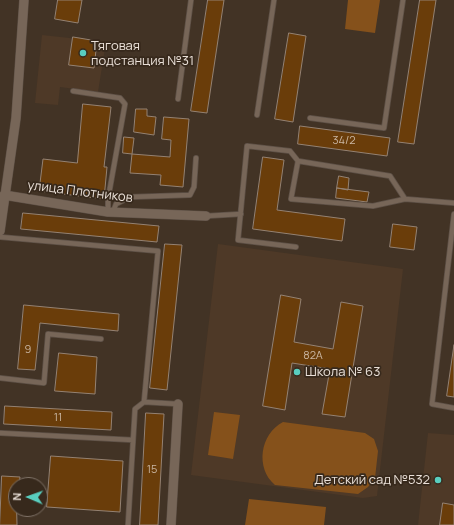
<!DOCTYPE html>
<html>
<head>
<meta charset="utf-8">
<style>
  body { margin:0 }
  #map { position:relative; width:454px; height:525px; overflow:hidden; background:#423325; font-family:Manrope,sans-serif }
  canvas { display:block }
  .north { position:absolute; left:8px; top:477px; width:40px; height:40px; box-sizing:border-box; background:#37291c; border:1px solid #7f7267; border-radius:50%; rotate:272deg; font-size:11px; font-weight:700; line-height:16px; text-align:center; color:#eae0d8 }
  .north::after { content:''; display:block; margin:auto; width:14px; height:18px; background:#59cebf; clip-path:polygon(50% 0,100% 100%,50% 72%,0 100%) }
</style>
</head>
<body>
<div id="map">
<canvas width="454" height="525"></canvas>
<div class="north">N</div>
</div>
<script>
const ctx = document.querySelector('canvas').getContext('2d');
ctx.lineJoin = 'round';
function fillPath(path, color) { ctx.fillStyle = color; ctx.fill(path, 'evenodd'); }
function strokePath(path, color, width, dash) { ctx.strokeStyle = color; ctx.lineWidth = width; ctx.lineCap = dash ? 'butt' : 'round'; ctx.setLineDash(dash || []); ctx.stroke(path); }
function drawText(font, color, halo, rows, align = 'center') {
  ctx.font = font + ' Manrope,sans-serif'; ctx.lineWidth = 3.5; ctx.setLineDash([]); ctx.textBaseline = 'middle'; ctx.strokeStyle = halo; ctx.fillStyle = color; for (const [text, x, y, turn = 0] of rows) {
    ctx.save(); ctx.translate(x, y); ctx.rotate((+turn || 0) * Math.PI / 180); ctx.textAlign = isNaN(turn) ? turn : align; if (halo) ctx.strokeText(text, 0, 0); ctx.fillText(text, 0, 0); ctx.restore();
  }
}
fillPath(new Path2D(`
  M42 35 106 42 98 92 60 87 58 105 35 103Z
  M218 244 403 269 377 496 363 498 191 475Z
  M428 433 454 435V525H418Z`), '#4e3927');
fillPath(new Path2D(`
  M348 0H380L375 33 345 29Z
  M214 412 240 415 233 459 208 455Z
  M283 422 365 433 374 439 378 451 375 478 368 487 358 494 275 485C255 468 260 434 283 422Z
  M249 499 326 507 324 525H245Z`), '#85511b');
const building = new Path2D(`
  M58 0H82L78 23 55 19Z
  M208 0H224L207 113 191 111Z
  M420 0H436L414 144 398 142Z
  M289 33 306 36 293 122 275 119Z
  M73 37 97 41 94 68 69 65Z
  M83 104 111 107 104 167H107L104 199 39 191 43 159 77 163Z
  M136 109H147V116L156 117 154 135 134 132Z
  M164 117 189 119 183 187 160 185 161 175 130 173 132 154 170 157 171 140 162 139Z
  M300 126 390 138 387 156 298 144Z
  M124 137 134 138 132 154 123 153Z
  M263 157 284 160 277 210 345 219 342 241 253 229Z
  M339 176 349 178 348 190 337 188Z
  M337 188 369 192 367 202 336 198Z
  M23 213 159 226 157 242 21 229Z
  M393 224 417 227 414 250 390 247Z
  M165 244 182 245 167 390 150 388Z
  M281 295 301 299 294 342 333 349 341 302 363 306 345 417 322 414 330 369 292 363 285 410 263 406Z
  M24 305 119 314 118 331 40 323 35 370 18 369Z
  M454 345V397L447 396Z
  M59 353 97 357 95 394 55 391Z
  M5 406 112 412 111 430 4 424Z
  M146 413 164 414 158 525H140Z
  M51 456 123 461 120 512 47 507Z
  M2 476 20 477 19 485H16L17 525H0Z
  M443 503 454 505V525H440Z`);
fillPath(building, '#6a3d0a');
strokePath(building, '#948273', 1);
const lane = new Path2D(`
  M73 91 120 98 125 104 108 199V212
  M178 99 191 0
  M257 115 274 0
  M310 118 384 128 403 0
  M405 199 390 176 298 161 291 199 373 206 405 199 454 203
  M113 212 116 204 130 197 190 195 194 187 196 158
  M454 214 432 404 454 408
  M206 216 241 214
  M0 237 158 251 144 402 135 409 128 525
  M296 247 238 240 247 146 290 151 298 161
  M0 378 44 383 48 334 101 339
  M144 402 178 404
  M0 433 133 440`);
const street = new Path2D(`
  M0 198 4 195 108 212 206 216
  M0 231 16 118 24 0
  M171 525 178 404`);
strokePath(lane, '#5e5147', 6);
strokePath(street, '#5e5147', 10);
strokePath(lane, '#776658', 4.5);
strokePath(street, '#776658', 9);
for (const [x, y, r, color] of [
  [83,53,4,"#59cebf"],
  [297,372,4,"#59cebf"],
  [438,480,4,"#59cebf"]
]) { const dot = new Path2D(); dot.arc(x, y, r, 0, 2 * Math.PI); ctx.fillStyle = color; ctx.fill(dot); strokePath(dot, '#37291c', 1.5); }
drawText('11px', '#cab7a4', null, [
  ["34/2",344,141],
  ["9",28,350],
  ["82А",313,356],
  ["11",58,418],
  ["15",152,470]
]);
drawText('13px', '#eae0d8', '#37291c', [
  ["Тяговая",91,46],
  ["подстанция №31",91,61],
  ["Школа № 63",305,372],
  ["Детский сад №532",430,480,"right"]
], 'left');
drawText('13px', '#eae0d8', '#37291c', [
  ["улица Плотников",80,192,7]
]);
</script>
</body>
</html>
